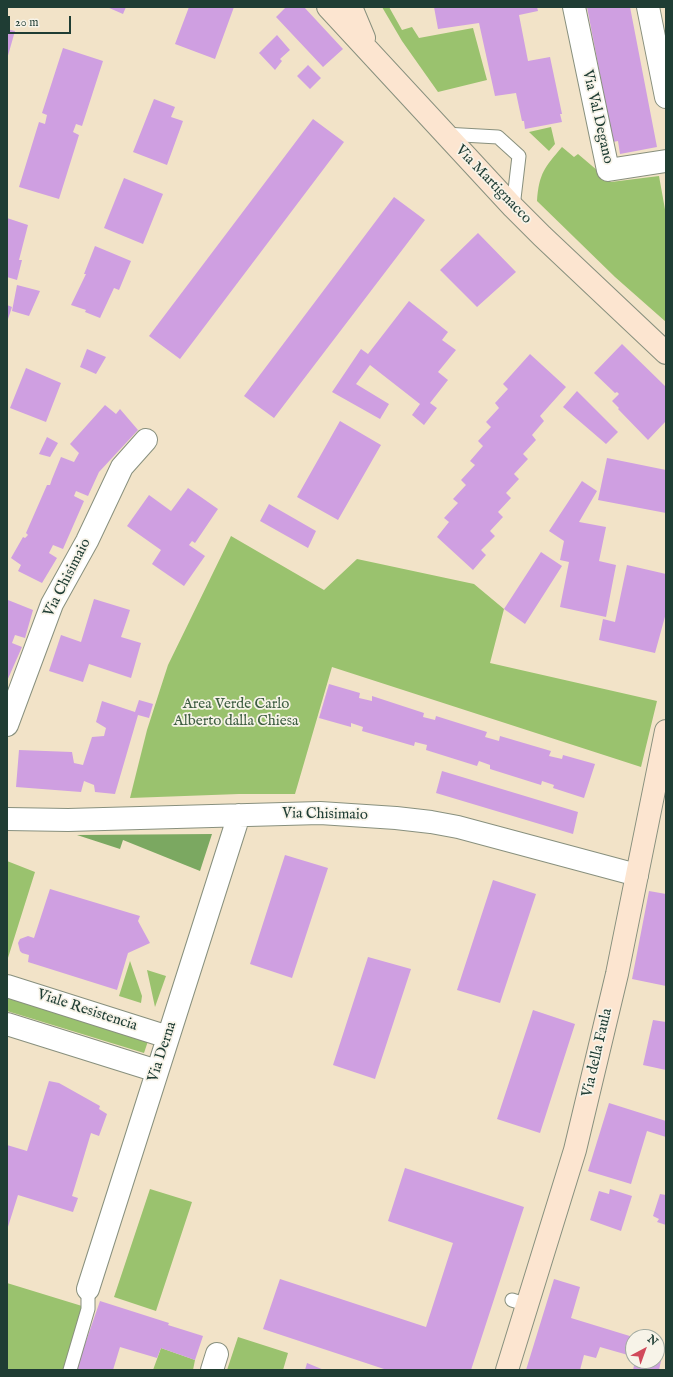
<!DOCTYPE html>
<html>
<head>
<meta charset="utf-8">
<style>
  body { margin:0 }
  #map { position:relative; width:673px; height:1377px; overflow:hidden; background:#f2e3c8; font-family:"IM FELL English",serif }
  canvas { display:block }
  .frame { position:absolute; inset:0; border:8px solid #1f3d34; pointer-events:none }
  .north { position:absolute; left:625px; top:1329px; width:40px; height:40px; box-sizing:border-box; background:#f7f3e8; border:1px solid #a1aaa0; border-radius:50%; rotate:41deg; font-size:11px; font-weight:700; line-height:16px; text-align:center; color:#1f3d34 }
  .north::after { content:''; display:block; margin:auto; width:14px; height:18px; background:#d1495b; clip-path:polygon(50% 0,100% 100%,50% 72%,0 100%) }
  .scale { position:absolute; left:8px; top:16px; width:63px; height:18px; box-sizing:border-box; border:2px solid #1f3d34; border-top:0; padding-left:5px; font-size:12px; line-height:14px; white-space:nowrap; color:#1f3d34; -webkit-text-stroke:3px #f7f3e8; paint-order:stroke }
</style>
</head>
<body>
<div id="map">
<canvas width="673" height="1377"></canvas>
<div class="frame"></div>
<div class="north">N</div>
<div class="scale">20 m</div>
</div>
<script>
const ctx = document.querySelector('canvas').getContext('2d');
ctx.lineJoin = 'round';
function fillPath(path, color) { ctx.fillStyle = color; ctx.fill(path, 'evenodd'); }
function strokePath(path, color, width, dash) { ctx.strokeStyle = color; ctx.lineWidth = width; ctx.lineCap = dash ? 'butt' : 'round'; ctx.setLineDash(dash || []); ctx.stroke(path); }
function drawText(font, color, halo, rows, align = 'center') {
  ctx.font = font + ' "IM FELL English",serif'; ctx.lineWidth = 3.5; ctx.setLineDash([]); ctx.textBaseline = 'middle'; ctx.strokeStyle = halo; ctx.fillStyle = color; for (const [text, x, y, turn = 0] of rows) {
    ctx.save(); ctx.translate(x, y); ctx.rotate((+turn || 0) * Math.PI / 180); ctx.textAlign = isNaN(turn) ? turn : align; if (halo) ctx.strokeText(text, 0, 0); ctx.fillText(text, 0, 0); ctx.restore();
  }
}
fillPath(new Path2D(`
  M382 7H389L402 30 412 27 419 38 473 28 487 80 438 92 402 41Z
  M551 127 555 144 549 151 529 132Z
  M562 147 574 157 578 154 611 182 659 176 666 215V322L615 277 537 201C539 173 545 167 562 147Z
  M231 536 324 590 357 559 474 584 504 609 490 663 657 701 641 767 332 667 295 794H239L130 798 147 730 168 665Z
  M7 861 35 872 7 961Z
  M130 961 142 996 141 1003 119 996Z
  M147 970 166 976 155 1007Z
  M7 991 150 1035 144 1053 7 1011Z
  M150 1189 192 1202 156 1311 114 1297Z
  M7 1283 82 1306 63 1370H7Z
  M238 1337 288 1353 283 1370H227Z
  M161 1348 195 1360 193 1370H153Z`), '#9ac26e');
fillPath(new Path2D(`
  M212 834 200 871 123 840 120 849 77 835Z`), '#7ba861');
fillPath(new Path2D(`
  M107 7H126L123 14Z
  M189 7H234L215 59 175 44Z
  M286 7H304L343 49 323 67 276 17Z
  M434 7H537L538 11 519 15 528 61 550 57 562 114H560L562 122 525 129 524 121H522L516 93 495 96 479 23 438 29Z
  M587 7H630L657 147 620 154 618 141 613 142Z
  M7 29 15 31 7 59Z
  M277 35 290 50 280 59 282 61 275 70 259 53Z
  M63 48 103 61 82 126 76 124 73 132 79 135 59 199 19 187 39 122 45 124 47 115 42 113Z
  M308 65 321 78 310 89 297 76Z
  M154 99 175 107 171 117 183 121 167 165 133 152Z
  M313 119 344 142 180 359 149 336Z
  M124 178 163 194 143 244 104 228Z
  M394 197 425 220 274 418 244 396Z
  M7 218 28 225 19 260H22L17 280 7 277Z
  M478 233 516 272 477 307 440 270Z
  M95 246 131 261 119 290 114 288 100 318 85 312 86 310 71 305 86 274H84Z
  M17 285 40 291 29 316 12 311Z
  M409 301 448 332 442 340 456 350 438 372 448 380 430 403 437 408 424 425 412 415 420 404 370 365 356 384 389 404 380 419 332 392 361 349 368 354Z
  M7 305 12 307 7 322Z
  M622 344 666 387V421L648 440 618 409 619 408 612 401 619 394 617 392 615 393 594 373Z
  M87 349 106 357 96 374 80 367Z
  M530 354 566 387 540 416 544 421 532 435 536 440 523 454 528 459 514 474 519 479 506 493 511 498 498 512 503 517 490 531 495 536 481 550 486 555 473 570 437 537 449 522 444 518 458 503 453 499 466 485 461 480 475 465 470 461 483 446 478 441 491 427 486 422 499 408 495 403 508 389 503 384Z
  M26 368 61 383 46 422 10 408Z
  M577 391 618 432 606 444 563 407Z
  M105 405 116 414 120 409 138 430 99 472 88 496 76 491 74 496 84 501 63 549 53 545 49 553 57 558 42 583 18 571 21 565 11 558 23 537 25 538 28 535 26 533 47 485H50L52 479 61 457 74 462 79 453 70 444Z
  M340 421 381 445 338 520 297 497Z
  M47 437 58 443 50 457 39 454Z
  M607 458 666 470V513L598 500Z
  M582 481 597 491 579 522 606 527 599 561 616 565 606 617 560 607 569 562 560 560 564 541 549 531Z
  M188 488 218 509 195 543 192 541 189 545 205 556 184 586 152 564 161 550 127 526 149 495 171 511Z
  M269 504 316 531 308 548 260 521Z
  M541 552 562 566 525 624 504 609Z
  M627 565 666 574V613L655 653 599 640 603 619 615 622Z
  M94 599 130 610 121 637 141 643 131 678 89 664 83 682 49 671 61 635 81 642Z
  M8 600 33 610 25 638 15 635 12 643 22 647 7 681V605Z
  M329 684 360 693 359 698 372 701V696L424 713 423 717 435 720 436 716 487 732 485 737 499 741 500 736 551 751 549 756 562 759 563 755 595 764 584 798 553 788 554 785 542 781 541 785 490 769V765L479 761 477 766 426 750 427 745 415 742 414 746 362 731 363 727 351 723V727L319 718Z
  M139 700 153 704 149 718 138 715 115 794 95 792 94 785 84 781 81 792 16 787 19 750 72 752 74 763 83 765 92 737 104 736 106 728 96 722 102 701 135 712Z
  M442 771 578 812 573 834 436 793Z
  M285 855 328 868 292 978 250 964Z
  M493 880 536 894 500 1003 457 990Z
  M50 889 140 916 138 921 150 943 128 953 117 990 28 962 29 955 22 953 20 951 18 943 20 939 28 936 34 938Z
  M649 891 666 894V986L632 979Z
  M368 957 411 969 375 1079 333 1065Z
  M533 1010 575 1024 540 1133 497 1119Z
  M653 1020 666 1022V1070L643 1065Z
  M49 1081 59 1083 100 1106 99 1109 107 1114 99 1136 91 1133 72 1196 78 1198 73 1212 18 1195 7 1230V1145L27 1151Z
  M609 1103 666 1121V1137L647 1131 631 1184 588 1171Z
  M405 1168 524 1207 471 1370H387L263 1329 280 1279 426 1327 453 1243 388 1221Z
  M610 1189 632 1196 621 1231 590 1220 599 1191 609 1194Z
  M660 1194 666 1195V1225L657 1222 659 1219 653 1216Z
  M554 1279 580 1287 571 1318 633 1337V1344L628 1355 600 1347 596 1358 584 1355 580 1370H526Z
  M100 1301 169 1323 168 1325 203 1336 195 1360 161 1348 157 1358 120 1347 113 1370H76Z
  M657 1360 661 1361 659 1370H633L635 1361H657Z
  M307 1363 324 1370H305Z`), '#cf9fe1');
const lane = new Path2D(`
  M444 134 498 137 519 156 513 207
  M512 1300 528 1305
  M70 1370 88 1309V1289`);
const street = new Path2D(`
  M574 7 608 170 666 161
  M648 7 666 97
  M7 725 52 604 87 541 122 467 146 440
  M7 819 68 820 320 813 396 818 431 822 458 827 637 875
  M7 986 168 1037
  M7 1024 157 1071
  M88 1289 239 815
  M212 1370 217 1354`);
const secondary = new Path2D(`
  M328 7 513 207 542 236 666 353
  M351 7 364 38
  M507 1370 575 1150 617 974 666 731`);
strokePath(lane, '#88907e', 15);
strokePath(street, '#88907e', 24);
strokePath(secondary, '#88907e', 24);
strokePath(lane, '#fff', 13);
strokePath(street, '#fff', 22);
strokePath(secondary, '#fce5d0', 22);
drawText('15px', '#1f3d34', '#f7f3e8', [
  ["Via Val Degano",597,117,77],
  ["Via Martignacco",493,185,46],
  ["Via Chisimaio",68,578,-63],
  ["Via Chisimaio",325,815,1],
  ["Viale Resistencia",87,1011,18],
  ["Via Derna",163,1052,-72],
  ["Via della Faula",598,1053,-77]
]);
drawText('15px', '#3e5e42', '#f7f3e8', [
  ["Area Verde Carlo",236,705],
  ["Alberto dalla Chiesa",236,722]
]);
</script>
</body>
</html>
